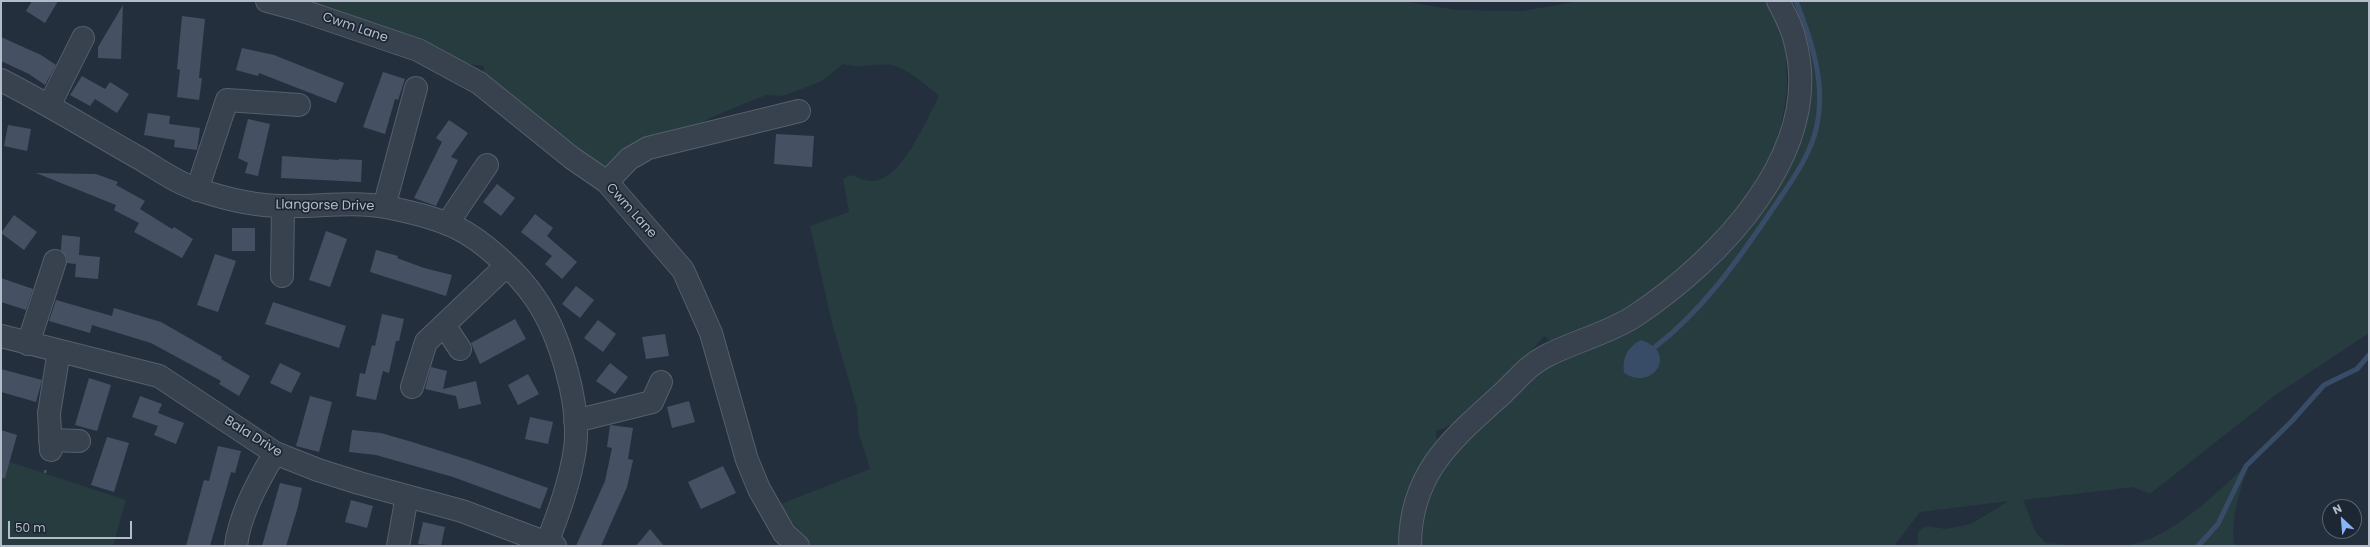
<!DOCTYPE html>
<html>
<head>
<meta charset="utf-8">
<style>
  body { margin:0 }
  #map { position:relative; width:2370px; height:547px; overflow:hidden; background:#242f3e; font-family:Poppins,sans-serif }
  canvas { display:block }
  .frame { position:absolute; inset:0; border:2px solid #b4bcc9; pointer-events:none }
  .north { position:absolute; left:2322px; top:499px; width:40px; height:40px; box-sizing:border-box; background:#1d2633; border:1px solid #59626f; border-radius:50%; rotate:334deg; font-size:11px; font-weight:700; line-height:16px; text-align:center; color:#b4bcc9 }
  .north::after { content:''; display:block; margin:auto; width:14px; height:18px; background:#8ab4f8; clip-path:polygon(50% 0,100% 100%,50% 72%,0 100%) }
  .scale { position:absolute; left:8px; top:521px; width:124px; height:18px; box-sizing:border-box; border:2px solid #b4bcc9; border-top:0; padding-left:5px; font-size:12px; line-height:14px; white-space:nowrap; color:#b4bcc9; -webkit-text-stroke:3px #1d2633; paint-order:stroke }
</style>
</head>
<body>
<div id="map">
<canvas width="2370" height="547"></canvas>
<div class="frame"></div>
<div class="north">N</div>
<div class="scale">50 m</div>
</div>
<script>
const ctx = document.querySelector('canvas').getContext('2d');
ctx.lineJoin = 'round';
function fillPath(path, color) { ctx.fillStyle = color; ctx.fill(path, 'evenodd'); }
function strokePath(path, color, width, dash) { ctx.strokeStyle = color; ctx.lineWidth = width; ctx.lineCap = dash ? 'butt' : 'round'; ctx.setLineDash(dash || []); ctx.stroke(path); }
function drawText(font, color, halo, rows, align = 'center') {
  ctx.font = font + ' Poppins,sans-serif'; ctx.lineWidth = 3.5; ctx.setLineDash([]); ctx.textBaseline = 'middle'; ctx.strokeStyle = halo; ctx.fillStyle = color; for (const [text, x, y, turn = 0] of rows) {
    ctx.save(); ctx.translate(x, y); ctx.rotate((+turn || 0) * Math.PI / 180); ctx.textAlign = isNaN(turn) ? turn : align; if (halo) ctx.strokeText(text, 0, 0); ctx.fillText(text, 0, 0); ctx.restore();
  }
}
fillPath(new Path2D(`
  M292 1H1403L1456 10 1522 11 1580 1H1769L1786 44 1787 92 1779 136 1761 176 1717 238 1648 303 1558 346 1544 336C1523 360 1466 425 1436 431L1437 443 1403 546H812L778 505 870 469 859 434 857 408 832 323 810 226 849 212 843 179 851 175C857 177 865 181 872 181 903 180 926 119 939 96 926 85 907 68 891 65 875 63 859 69 843 64L822 81 783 96 766 95 726 111 609 165 597 167 483 73 484 66 458 63Z
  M1790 1H2369V333L2274 396 2150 494 2133 487 2023 500 2036 533 2046 543 2082 546H1918V532L1926 526 1946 529 1971 524 2009 501 1920 512 1894 546H1421L1422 510 1442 468 1534 372 1610 335 1789 167 1804 129 1807 90 1803 52Z
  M1 459 126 500 113 546H1Z
  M2251 460C2240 490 2231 513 2234 546H2121C2166 544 2220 491 2251 460Z`), '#263c3f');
fillPath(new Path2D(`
  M1641 340C1679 352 1653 392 1624 373 1622 358 1627 347 1641 340Z`), '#394c67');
strokePath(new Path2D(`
  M1655 347C1703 310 1738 260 1772 210 1790 183 1811 156 1817 125 1826 83 1811 39 1796 1
  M2198 546 2218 524 2246 466 2291 422 2324 385 2357 369 2369 355`), '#394c67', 5);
fillPath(new Path2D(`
  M32 1H58L45 23 26 11Z
  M123 5 121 59 98 58V47Z
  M182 16 205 19 199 78H202L199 100 177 97 180 70 177 69Z
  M1 37 41 55 56 65 45 85 29 74 1 61Z
  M242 48 274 55 344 83 336 103 259 73 258 76 236 70Z
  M383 72 405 79 398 100 395 99 385 134 363 127Z
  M82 76 105 89 110 82 129 94 117 113 95 99 90 106 70 95Z
  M148 113 170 116 169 124 200 128 197 150 174 147 175 140 144 135Z
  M248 119 270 124 258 176 245 173 248 163 238 158Z
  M449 120 468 133 451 157 458 160 436 206 414 198 442 142 436 138Z
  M8 125 31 129 27 151 4 146Z
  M776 134 814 136 812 167 774 164Z
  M282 156 339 160V159L362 160 361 182 281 178Z
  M36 173 96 174 118 182 116 185 145 201 140 209 172 229 174 227 193 239 182 258 134 232 139 223 114 210 116 205Z
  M497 184 515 198 501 216 483 202Z
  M535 214 553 228 547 236 577 262 562 279 545 264 552 256 521 232Z
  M14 215 37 232 24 250 1 233Z
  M232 228H255V251H232Z
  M326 231 347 239 330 287 309 280Z
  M62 235 80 237 79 255 100 257 98 279 75 277 76 264 67 263V258L61 250Z
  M376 250 398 256 397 258 424 268 452 275 446 296 370 272Z
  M215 254 236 261 218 312 197 305Z
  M1 278 33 289 26 310 1 302Z
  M576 286 594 300 580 318 562 304Z
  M56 300 112 316 114 308 161 322 222 357 221 359 250 376 239 396 219 384 221 381 151 343 92 325 90 333 49 321Z
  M273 302 346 326 339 348 265 324Z
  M382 314 404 319 399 341H396L389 373 383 371 376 400 356 396 360 373 365 374 372 345 375 346Z
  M515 319 526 339 480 364 471 343Z
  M598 320 616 334 603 352 584 338Z
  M665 334 669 356 646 359 642 337Z
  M280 363 301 373 291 393 270 383Z
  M610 363 628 377 615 394 596 381Z
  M431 367 447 371 443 389 476 381 481 404 459 409 456 396 425 389Z
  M1 369 42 380 36 402 1 392Z
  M528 374 539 394 518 405 508 385Z
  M89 378 111 385 97 431 75 425Z
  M140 396 162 404 158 413 184 423 176 444 154 435 158 426 132 417Z
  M310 396 332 402 319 452 296 446Z
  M689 401 695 422 672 428 667 407Z
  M530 417 553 422 548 444 525 439Z
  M610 425 633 428 628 459 633 460 627 487 601 546H576L605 481 612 448 607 447Z
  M1 430 17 435 5 478H1Z
  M352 430 381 433 412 442 469 460 548 488 540 509 453 477 376 455 349 452Z
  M107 437 129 443 114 492 91 485Z
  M218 446 241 451 235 473 231 472 210 546H186L204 480 209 481Z
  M723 466 736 493 701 509 688 482Z
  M280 483 302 488 297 510 286 546H262Z
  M351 500 373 506 367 528 345 522Z
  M423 522 445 527 441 546 418 544Z
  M650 529 664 546H636Z`), '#455162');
const minor = new Path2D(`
  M267 1 300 10 418 50 479 83 572 158 607 182 683 270 711 333 747 460 759 489 784 533 798 546
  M1 80C48 104 93 132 139 158 158 169 178 184 199 190 226 199 255 206 283 206 317 207 351 201 386 207 410 212 433 217 455 227 483 240 518 273 535 298 560 334 581 405 575 449 570 482 559 512 547 543
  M49 106 83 38
  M607 182 629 159 648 148 799 111
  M197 190 227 100 299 105
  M384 207 416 88
  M447 224 487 165
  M282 276 283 206
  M444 325 460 349
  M1 336 159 376 275 453 318 470 359 483 462 511 555 546
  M28 344 55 261
  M412 387 426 342 506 266
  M575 421 652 402 661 382
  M50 440 79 441
  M51 450 49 413 59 351
  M236 546C239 516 259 479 275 453
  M398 546 407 496
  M1410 546C1410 473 1452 439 1502 394 1516 381 1528 365 1546 356 1575 341 1607 334 1635 316 1719 260 1825 152 1795 41 1792 27 1785 14 1778 1`);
strokePath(minor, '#565f6c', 24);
strokePath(new Path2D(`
  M45 473 46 468`), '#44595c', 2.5, [3, 3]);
strokePath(minor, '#38414e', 22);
drawText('13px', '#b4bcc9', '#1d2633', [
  ["Cwm Lane",355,28,19],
  ["Llangorse Drive",325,206,1],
  ["Cwm Lane",631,211,48],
  ["Bala Drive",253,437,32]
]);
</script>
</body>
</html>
